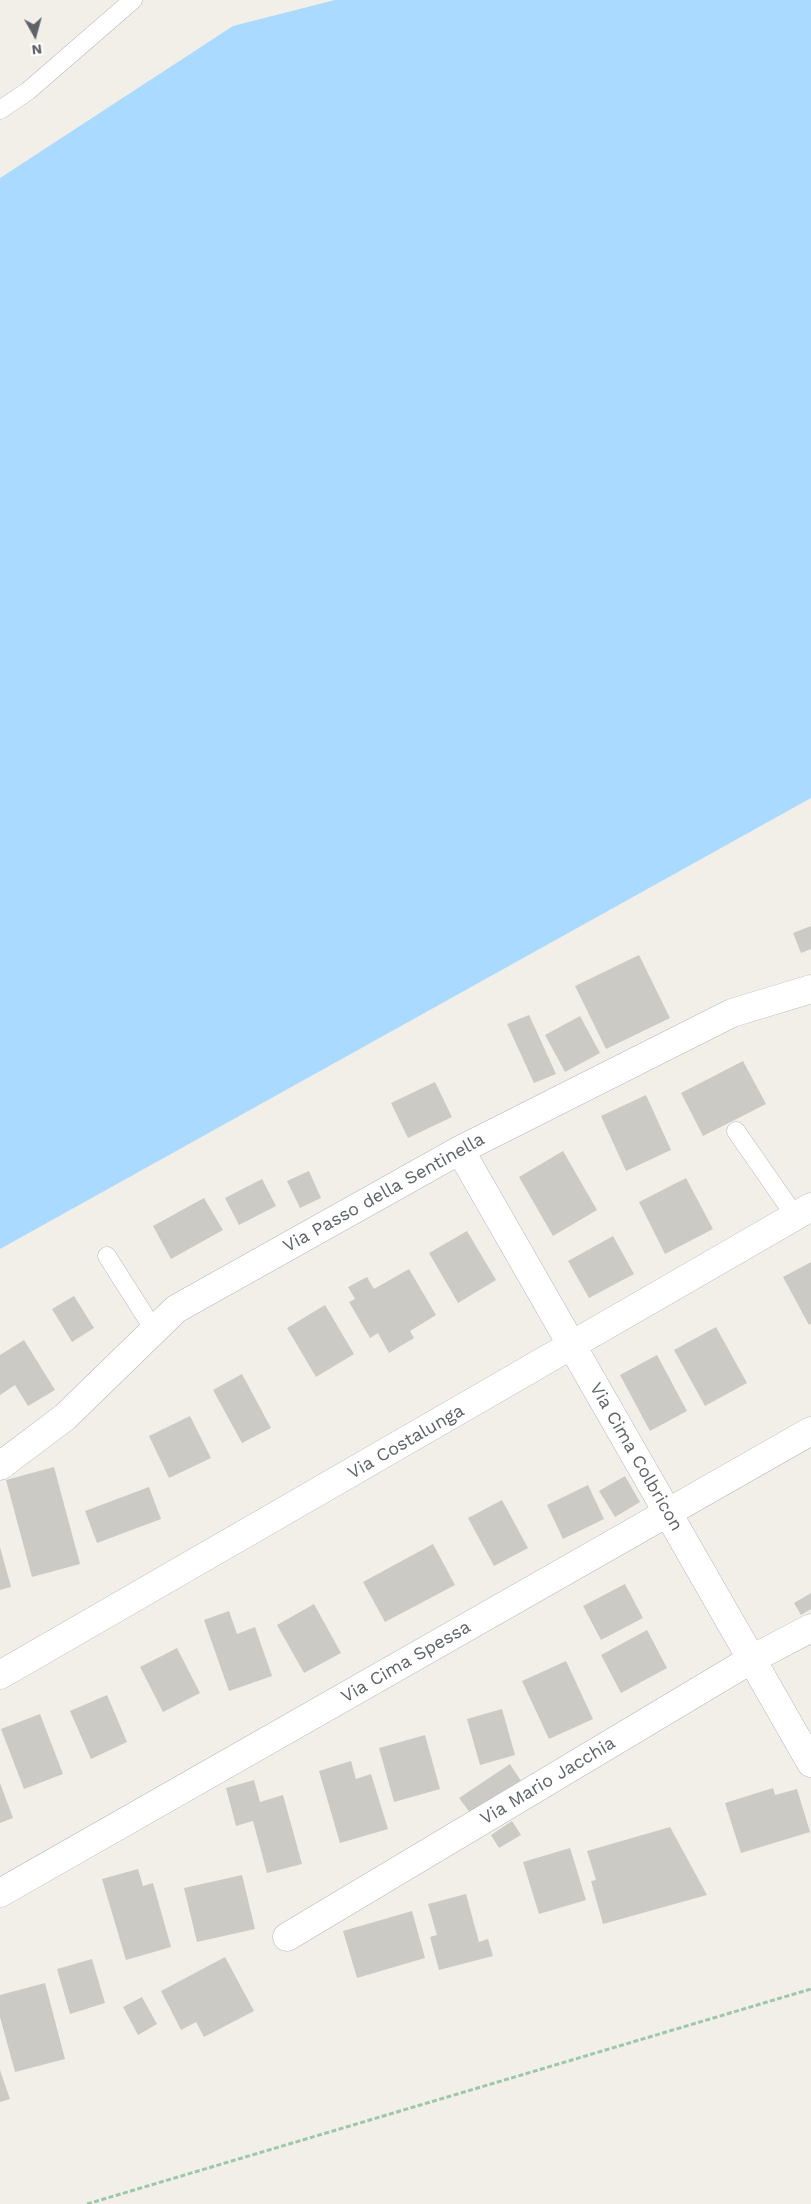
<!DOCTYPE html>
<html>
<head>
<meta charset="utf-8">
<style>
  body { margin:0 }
  #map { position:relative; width:811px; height:2204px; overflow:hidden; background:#f1efe8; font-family:"Work Sans",sans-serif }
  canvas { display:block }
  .north { position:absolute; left:10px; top:10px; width:50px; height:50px; -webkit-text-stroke:4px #fff; paint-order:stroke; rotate:173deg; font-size:14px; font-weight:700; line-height:20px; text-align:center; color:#5f6368 }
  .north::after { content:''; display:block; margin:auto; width:18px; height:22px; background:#5f6368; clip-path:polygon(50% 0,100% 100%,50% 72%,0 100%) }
</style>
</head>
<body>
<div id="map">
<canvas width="811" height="2204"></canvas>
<div class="north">N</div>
</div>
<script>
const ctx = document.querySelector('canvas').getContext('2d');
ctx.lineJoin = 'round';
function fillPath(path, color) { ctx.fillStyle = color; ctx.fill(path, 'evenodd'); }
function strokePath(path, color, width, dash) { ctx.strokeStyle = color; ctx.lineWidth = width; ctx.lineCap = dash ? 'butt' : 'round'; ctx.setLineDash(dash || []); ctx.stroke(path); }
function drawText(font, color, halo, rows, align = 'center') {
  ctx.font = font + ' "Work Sans",sans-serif'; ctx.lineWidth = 4; ctx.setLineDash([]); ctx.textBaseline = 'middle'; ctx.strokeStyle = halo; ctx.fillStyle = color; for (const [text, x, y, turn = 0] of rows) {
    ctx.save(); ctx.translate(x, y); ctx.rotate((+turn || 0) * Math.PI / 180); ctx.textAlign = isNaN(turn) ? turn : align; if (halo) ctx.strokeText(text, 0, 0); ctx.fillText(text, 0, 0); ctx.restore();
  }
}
fillPath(new Path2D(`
  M335 0H811V798L0 1249V178L233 26Z`), '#aadaff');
fillPath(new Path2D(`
  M811 926V949L801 953 793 933Z
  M639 955 670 1018 606 1049 575 986Z
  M529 1015 556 1074 534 1083 507 1024Z
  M580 1016 600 1053 565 1072 545 1035Z
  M743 1061 766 1104 703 1136 681 1093Z
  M435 1082 452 1117 408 1138 391 1103Z
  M646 1095 671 1150 626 1171 601 1116Z
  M563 1151 597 1210 553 1236 519 1177Z
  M309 1171 321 1198 300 1208 287 1181Z
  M686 1178 713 1229 665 1254 639 1202Z
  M262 1179 276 1206 239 1225 225 1198Z
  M204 1198 223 1230 171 1259 153 1226Z
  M467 1231 496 1280 458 1303 429 1253Z
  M613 1236 634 1274 589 1298 568 1261Z
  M811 1262V1324L809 1325 783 1277Z
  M409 1269 436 1315 410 1331 414 1338 389 1353 378 1333 370 1338 349 1302 355 1299 348 1287 367 1277 374 1289Z
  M74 1296 94 1328 72 1342 52 1309Z
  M325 1305 354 1354 316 1377 287 1328Z
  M716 1327 747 1383 705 1406 674 1350Z
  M24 1340 55 1390 28 1406 15 1385 0 1395V1355Z
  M657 1355 687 1411 650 1431 620 1375Z
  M242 1374 271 1428 242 1443 213 1390Z
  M190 1416 211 1458 169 1478 149 1436Z
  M54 1467 80 1564 32 1577 6 1480Z
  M625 1476 640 1502 615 1517 599 1491Z
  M588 1485 604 1519 563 1539 547 1505Z
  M149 1487 161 1519 97 1543 85 1511Z
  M502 1500 528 1548 494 1566 468 1518Z
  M433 1544 455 1585 385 1622 363 1582Z
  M0 1547 11 1587 0 1590Z
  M625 1584 643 1618 601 1640 583 1606Z
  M811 1593V1609L801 1615 794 1603Z
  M314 1604 341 1653 304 1673 277 1625Z
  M229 1611 237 1634 255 1627 272 1676 229 1691 204 1620Z
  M647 1630 667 1668 621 1693 601 1655Z
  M177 1648 200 1693 163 1712 140 1667Z
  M566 1661 593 1719 549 1739 522 1681Z
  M107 1695 127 1742 91 1759 70 1711Z
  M502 1709 515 1755 480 1765 467 1719Z
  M40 1714 63 1774 24 1789 1 1729Z
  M425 1735 440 1789 394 1802 379 1748Z
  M351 1761 356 1779 371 1774 388 1829 340 1843 319 1771Z
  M510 1764 521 1781 471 1814 459 1798Z
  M254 1780 260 1802 283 1795 302 1864 267 1873 253 1821 236 1826 226 1788Z
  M0 1783 13 1818 0 1823Z
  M773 1788 775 1795 797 1789 810 1832 741 1853 725 1803Z
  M512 1821 521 1835 499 1848 491 1835Z
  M670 1827 707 1895 603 1924 591 1881 596 1880 587 1851Z
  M570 1848 586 1900 539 1914 523 1862Z
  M138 1869 143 1886 153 1883 171 1947 126 1960 102 1879Z
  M242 1875 255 1929 197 1942 184 1888Z
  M466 1894 479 1942 488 1939 493 1956 439 1970 430 1937 437 1935 428 1904Z
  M412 1911 425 1958 357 1978 343 1931Z
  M225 1957 254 2011 204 2037 196 2022 181 2030 161 1991Z
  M92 1959 105 2003 70 2014 57 1969Z
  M45 1983 65 2059 15 2072 0 2017V1995Z
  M142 1997 157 2024 138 2035 123 2007Z
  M0 2070 10 2099 0 2102Z`), '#cccac5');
const lane = new Path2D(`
  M0 110 28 91 133 0
  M736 1131 795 1216
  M107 1256 154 1330`);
const street = new Path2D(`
  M460 1150 811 1763
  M0 1466 65 1417 176 1309 460 1150 732 1013 811 989
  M0 1675 811 1207
  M0 1893 811 1431
  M287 1937 752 1659 811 1628`);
strokePath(lane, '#b5b8bc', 19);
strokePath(street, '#b5b8bc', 29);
strokePath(new Path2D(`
  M87 2204 811 1989`), '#9cc7a9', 3, [5, 2.5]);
strokePath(lane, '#fff', 18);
strokePath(street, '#fff', 28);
drawText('18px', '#5f6368', '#fff', [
  ["Via Passo della Sentinella",384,1193,-29],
  ["Via Costalunga",406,1442,-30],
  ["Via Cima Colbricon",636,1457,60],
  ["Via Cima Spessa",406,1662,-30],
  ["Via Mario Jacchia",548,1781,-31]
]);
</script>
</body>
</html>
